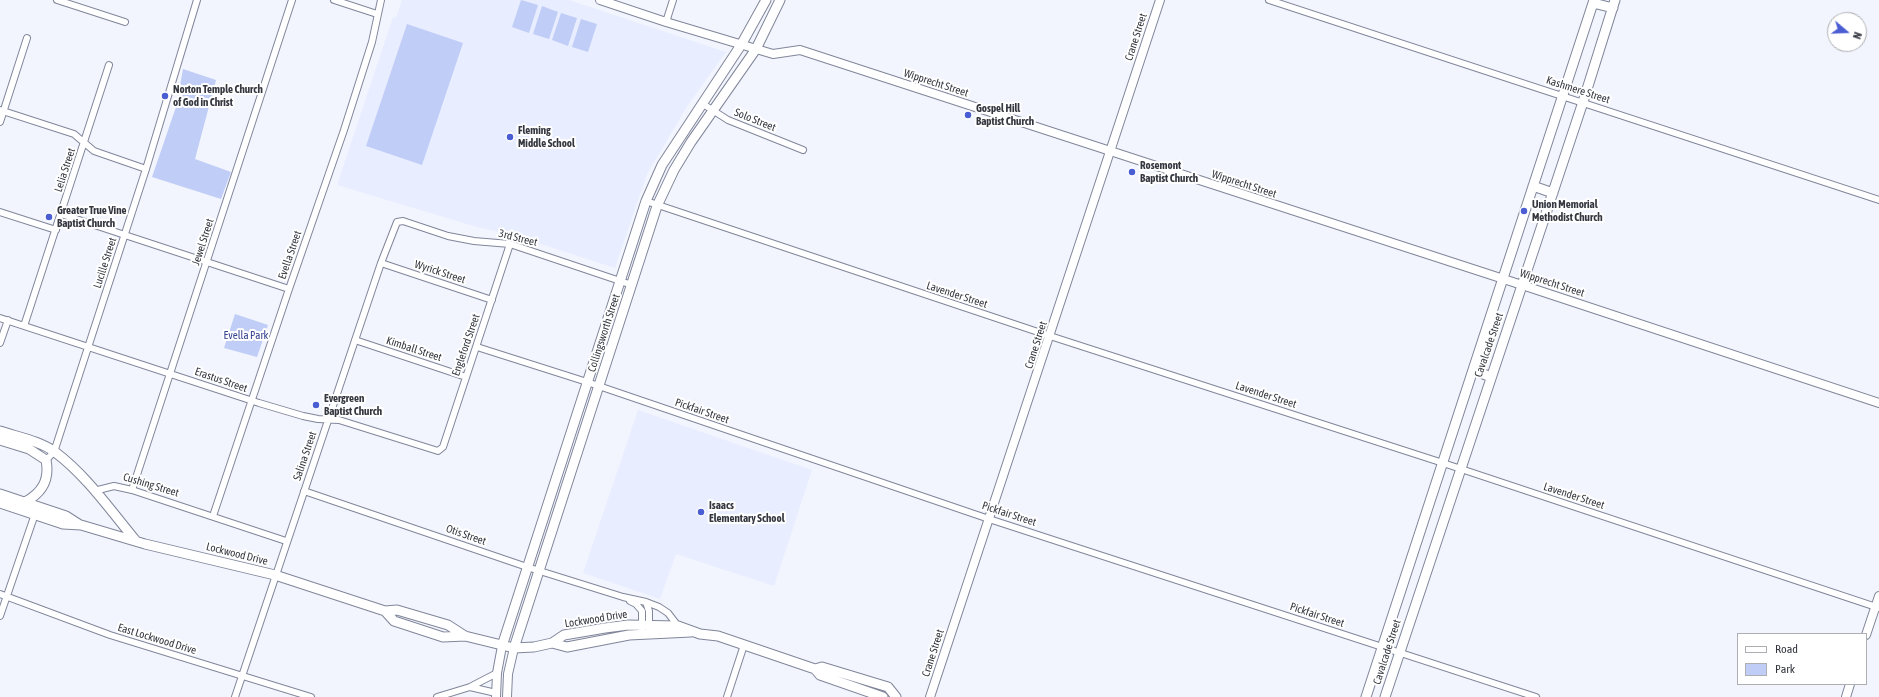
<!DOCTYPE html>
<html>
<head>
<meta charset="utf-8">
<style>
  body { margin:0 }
  #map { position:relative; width:1879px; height:697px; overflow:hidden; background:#f2f5fe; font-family:"Asap Condensed",sans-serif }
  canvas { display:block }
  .legend { position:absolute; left:1737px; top:633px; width:130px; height:52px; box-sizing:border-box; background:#fff; border:1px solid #aeafb2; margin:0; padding:5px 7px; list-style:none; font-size:12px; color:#34373f }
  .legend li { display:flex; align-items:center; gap:8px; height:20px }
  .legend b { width:20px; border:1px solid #aeafb2 }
  .north { position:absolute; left:1827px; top:12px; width:40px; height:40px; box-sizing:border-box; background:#fff; border:1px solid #aeafb2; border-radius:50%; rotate:109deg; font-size:11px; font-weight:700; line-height:16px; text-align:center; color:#34373f }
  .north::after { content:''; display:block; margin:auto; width:14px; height:18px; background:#4b5dd2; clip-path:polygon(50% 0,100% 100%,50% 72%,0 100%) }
</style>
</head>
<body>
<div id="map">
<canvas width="1879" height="697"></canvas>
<ul class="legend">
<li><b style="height:5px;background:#fff"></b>Road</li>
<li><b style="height:11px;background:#c0cdf7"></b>Park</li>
</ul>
<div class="north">N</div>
</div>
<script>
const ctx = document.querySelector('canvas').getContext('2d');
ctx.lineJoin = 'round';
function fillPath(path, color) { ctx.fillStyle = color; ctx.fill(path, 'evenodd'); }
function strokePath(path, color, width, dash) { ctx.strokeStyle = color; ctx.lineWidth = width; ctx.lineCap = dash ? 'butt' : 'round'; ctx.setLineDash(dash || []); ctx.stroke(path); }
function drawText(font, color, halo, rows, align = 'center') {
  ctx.font = font + ' "Asap Condensed",sans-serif'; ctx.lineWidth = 4; ctx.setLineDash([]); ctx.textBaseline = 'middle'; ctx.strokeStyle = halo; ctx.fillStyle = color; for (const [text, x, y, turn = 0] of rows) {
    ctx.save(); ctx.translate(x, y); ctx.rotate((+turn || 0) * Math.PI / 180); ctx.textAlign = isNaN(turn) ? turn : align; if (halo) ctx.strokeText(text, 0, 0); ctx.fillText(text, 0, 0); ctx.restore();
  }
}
fillPath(new Path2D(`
  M402 0H569L726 52 688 105 647 174 615 268 513 235 477 227 337 185 393 17 396 18Z
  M638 410 812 470 774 586 676 554 660 599 583 573Z`), '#e8edff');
fillPath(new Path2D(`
  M521 0 538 5 529 33 512 27Z
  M542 6 558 12 549 39 533 34Z
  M561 13 577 18 568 46 552 40Z
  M581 19 597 24 588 52 572 47Z
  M407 24 463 43 422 165 366 146Z
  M183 69 216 80 195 159 231 172 221 199 152 177 176 107Z
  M235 314 268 325 257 357 224 348Z`), '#c0cdf7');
const minor = new Path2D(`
  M57 0 125 22
  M334 0 377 14
  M1269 0 1879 200
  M666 22 673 0
  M703 104 728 120 803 150
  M0 110 74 134 94 151 146 169
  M0 122 27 38
  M646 201 1050 336 1443 463 1879 608
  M0 212 56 230
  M61 214 289 289
  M381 263 492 300
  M0 318 259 403 303 416 318 419 339 420 438 451 443 447 510 244
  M24 326 109 65
  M355 340 466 377
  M0 343 8 320
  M477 347 587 382 989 519 1536 697
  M46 460 54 452 146 169 197 0
  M132 490 292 0
  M94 491 114 486 132 490 286 541
  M304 491 527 567 623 597 646 602 659 607 668 613 678 626
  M213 516 289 289 344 130 372 42 381 0
  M0 594 110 635 311 697
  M630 601 636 604 642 611V629
  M646 602 649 611V628
  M0 616 35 514
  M470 687 496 693
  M235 697 381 263 397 222 403 221 448 236 474 241 510 244 632 285
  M437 697 470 687 497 673
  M727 697 744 645`);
const tertiary = new Path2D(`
  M600 0 666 22 773 54 800 50 1522 285 1879 403
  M1866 635 1879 596
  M496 697 497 673 502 646
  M507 697 508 674 514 648
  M930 697 1160 0
  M1846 697 1850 684`);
const secondary = new Path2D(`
  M1593 3 1613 8
  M1533 186 1553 193
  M1473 370 1491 377
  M0 431C18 437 40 441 55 452 87 476 111 511 136 541
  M0 440 29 449 46 460C50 480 42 493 25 502
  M0 494 66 516 80 525
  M0 503 63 524 81 525 145 544 275 575 385 611 397 610 448 625 465 636 514 648 534 647 552 643 564 635 605 628 628 625 678 626 700 634 718 636 815 669 820 675 883 697
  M385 611 394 621 443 637 465 636
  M552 643 567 647 629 635 691 632
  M502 646 646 201 662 165 741 45 766 0
  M514 648 657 206 674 170 691 142 756 49 780 0
  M815 669 822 667 888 687 896 697
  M1366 697 1594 0
  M1385 697 1583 102 1615 0`);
strokePath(minor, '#80869a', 8);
strokePath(tertiary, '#80869a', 10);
strokePath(secondary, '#80869a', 11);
strokePath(minor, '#fff', 6);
strokePath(tertiary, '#fff', 8);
strokePath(secondary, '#fff', 9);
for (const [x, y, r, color] of [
  [165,96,4,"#4b5dd2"],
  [968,115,4,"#4b5dd2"],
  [510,137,4,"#4b5dd2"],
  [1132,172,4,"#4b5dd2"],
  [1524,211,4,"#4b5dd2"],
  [49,217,4,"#4b5dd2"],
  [316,405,4,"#4b5dd2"],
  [701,512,4,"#4b5dd2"]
]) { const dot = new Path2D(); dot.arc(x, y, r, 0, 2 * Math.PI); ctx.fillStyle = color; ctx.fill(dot); strokePath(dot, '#fff', 1.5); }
drawText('11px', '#34373f', '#fff', [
  ["Crane Street",1136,37,-72],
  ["Wipprecht Street",936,83,18],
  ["Kashmere Street",1578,90,18],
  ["Solo Street",755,120,22],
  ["Lelia Street",65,170,-72],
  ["Wipprecht Street",1244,184,18],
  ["3rd Street",518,238,14],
  ["Jewel Street",203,242,-72],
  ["Evella Street",290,255,-71],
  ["Lucille Street",105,263,-72],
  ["Wyrick Street",440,272,18],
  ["Wipprecht Street",1552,283,18],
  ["Lavender Street",957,295,18],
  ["Collingsworth Street",604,333,-72],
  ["Engleford Street",466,345,-71],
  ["Crane Street",1036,345,-72],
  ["Cavalcade Street",1489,345,-71],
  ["Kimball Street",414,349,18],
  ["Erastus Street",221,380,19],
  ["Lavender Street",1266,395,18],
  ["Pickfair Street",702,411,19],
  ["Salina Street",305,456,-71],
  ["Cushing Street",151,485,17],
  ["Lavender Street",1574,496,18],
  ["Pickfair Street",1009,514,18],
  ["Otis Street",466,535,19],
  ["Lockwood Drive",237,554,14],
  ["Pickfair Street",1317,615,18],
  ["Lockwood Drive",596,619,-9],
  ["East Lockwood Drive",157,639,17],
  ["Cavalcade Street",1387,652,-72],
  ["Crane Street",933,653,-72]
]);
drawText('bold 11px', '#34373f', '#fff', [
  ["Norton Temple Church",173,90],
  ["of God in Christ",173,103],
  ["Gospel Hill",976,109],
  ["Baptist Church",976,122],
  ["Fleming",518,131],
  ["Middle School",518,144],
  ["Rosemont",1140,166],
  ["Baptist Church",1140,179],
  ["Union Memorial",1532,205],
  ["Methodist Church",1532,218],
  ["Greater True Vine",57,211],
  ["Baptist Church",57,224],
  ["Evergreen",324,399],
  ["Baptist Church",324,412],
  ["Isaacs",709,506],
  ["Elementary School",709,519]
], 'left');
drawText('11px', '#33418f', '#fff', [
  ["Evella Park",246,336]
]);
</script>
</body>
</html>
